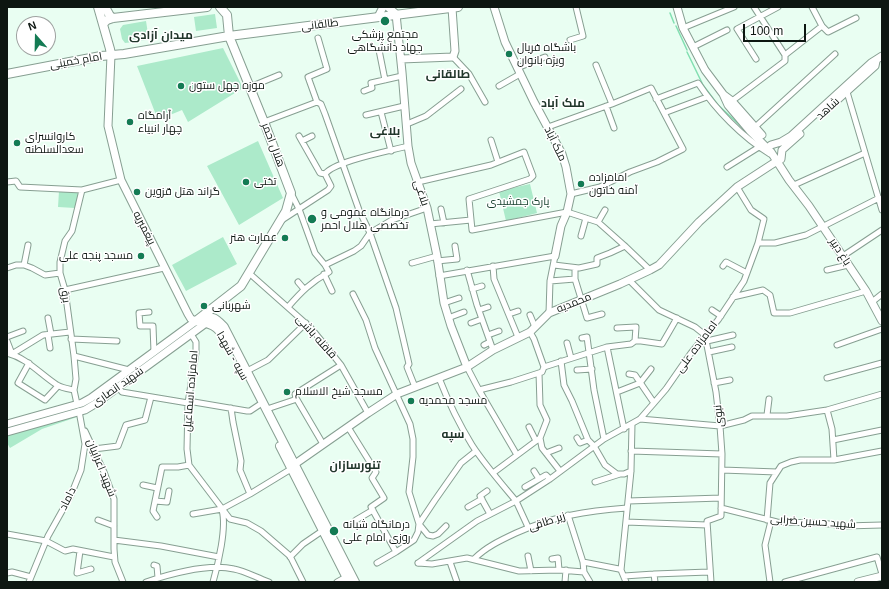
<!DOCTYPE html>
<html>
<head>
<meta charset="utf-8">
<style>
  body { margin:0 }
  #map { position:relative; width:889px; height:589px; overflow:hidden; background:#e9fef2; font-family:Arial,sans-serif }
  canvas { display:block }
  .frame { position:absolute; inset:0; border:8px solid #0d1611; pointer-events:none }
  .north { position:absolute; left:16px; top:16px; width:40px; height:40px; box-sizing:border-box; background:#fff; border:1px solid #9ea2a0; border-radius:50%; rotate:340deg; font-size:11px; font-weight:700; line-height:16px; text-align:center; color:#0d1611 }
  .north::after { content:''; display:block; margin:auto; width:14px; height:18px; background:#147b54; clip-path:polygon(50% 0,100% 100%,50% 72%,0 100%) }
  .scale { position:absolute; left:743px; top:24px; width:63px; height:18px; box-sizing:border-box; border:2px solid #0d1611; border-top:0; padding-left:5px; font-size:12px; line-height:14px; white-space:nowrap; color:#0d1611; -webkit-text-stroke:3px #fff; paint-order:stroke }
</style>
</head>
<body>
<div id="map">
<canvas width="889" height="589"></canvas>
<div class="frame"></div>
<div class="north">N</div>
<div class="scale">100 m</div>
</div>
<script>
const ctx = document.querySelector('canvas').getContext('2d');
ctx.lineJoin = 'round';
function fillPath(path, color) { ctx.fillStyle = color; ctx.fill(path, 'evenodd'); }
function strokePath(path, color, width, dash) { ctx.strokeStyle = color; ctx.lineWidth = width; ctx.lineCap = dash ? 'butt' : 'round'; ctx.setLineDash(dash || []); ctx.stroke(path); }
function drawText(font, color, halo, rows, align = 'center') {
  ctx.font = font + ' Arial,Cairo,sans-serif'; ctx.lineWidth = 3; ctx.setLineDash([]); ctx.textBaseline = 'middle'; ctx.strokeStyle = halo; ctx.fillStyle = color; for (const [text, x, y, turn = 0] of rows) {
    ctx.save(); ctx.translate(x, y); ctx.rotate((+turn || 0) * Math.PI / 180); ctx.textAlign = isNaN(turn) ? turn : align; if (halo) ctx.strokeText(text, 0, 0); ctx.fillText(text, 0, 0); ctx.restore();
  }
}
fillPath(new Path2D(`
  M215 14 217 28 196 31 194 17Z
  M146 21 149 40 125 43 122 39 120 29 123 25Z
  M223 48 243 88 188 122 182 110 158 120 137 66Z
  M258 141 283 198 239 225 207 166Z
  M530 184 537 213 506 221 499 191Z
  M59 191 79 192 75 208 58 207Z
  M223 237 237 264 186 291 172 265Z
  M79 411 80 416 42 429 10 448 7 443V432Z`), '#aceaca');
strokePath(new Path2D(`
  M670 13 674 23
  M676 26 687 50
  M687 52 703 85 718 105 743 128`), '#82dfb1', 1.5);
const street = new Path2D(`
  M754 7 785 55
  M812 7 822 26 828 32 856 18
  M683 28 734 7
  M318 38 327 69 308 77 317 102 321 104 325 114 359 210 370 233 396 308 409 364 407 367 415 387
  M570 40 583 36 576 7
  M693 47 727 30
  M379 50 385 80
  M453 57 469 74 485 102
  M756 59 737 29 778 7
  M596 65 612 104
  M517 68 545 57
  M499 86 520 74
  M250 87 279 75
  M364 91 372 88 371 83 402 76
  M847 92 882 210
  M656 99 698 83C716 110 742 137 770 154
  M732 101 785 61V55L822 26
  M606 106 614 128
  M381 112 391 151
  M664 113 707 97
  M366 115 404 106
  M264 122 317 102
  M407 124 426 116 461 89
  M548 127 612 104 651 88 683 149 657 162 630 172 600 187 571 194
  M754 128 835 54
  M299 136 320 173 325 174
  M491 140 498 162
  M302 141 312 136
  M727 167 759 147
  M325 174C335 161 390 151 408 146
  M7 182 16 181 20 187 82 190 121 180
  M418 182 491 165 524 152 533 176 530 179 469 199 472 230 567 212 598 222 625 246 650 270
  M794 185 865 153
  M291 193 299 209 315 253 325 265
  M441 209 444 223
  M282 220 328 190 331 186 325 174
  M598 222 605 210
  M430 224 471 220
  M581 236 586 218
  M758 243H775L806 235 879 198
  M843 256 882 230
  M437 261 457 259 455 246
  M412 263 437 256
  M24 265 28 245
  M554 265 579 268 597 264V258L610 253 625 246
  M493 266 494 279 518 337
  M723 266 726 262 747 273
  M7 268 16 265H24L32 268 45 275 60 273
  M575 268V279L587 318 602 314
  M467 270 477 305 493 350
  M827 270 848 265
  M249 273 311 328 341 365 368 413
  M324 274 332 291
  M439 276 555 256 550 281 549 313
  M629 280 659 310 695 327 705 335 716 392 720 426 722 454 721 516 707 521 711 582
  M550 281 575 279
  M298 282 304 289
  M472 289 482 286
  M65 290 164 268
  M353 294 366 320 375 348 410 424 413 439V457L409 492 419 524 428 535 433 536 438 534 446 526
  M733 297 763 290 770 295 774 313H790L866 291
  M872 302 882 294
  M444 303 459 298
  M288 307C301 292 311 282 329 272L325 265 354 251 361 246 370 233 392 220 427 208
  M479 310 488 307
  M712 310 721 316
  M149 312 139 313 140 326H153L154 352
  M509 314 518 311
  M530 315 535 327
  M48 318 51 334
  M448 318 464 312
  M471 323 482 319
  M617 328 636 327 635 341
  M530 332 534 339 544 367
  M191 334 196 342V353L188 403 187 449 189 465 230 519 247 523 261 531 290 556 303 582
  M48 335 50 348
  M488 335 499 331
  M7 337 23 331
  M582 338 587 337 594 390 604 439
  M71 339 117 341
  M7 341 12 354 43 335 70 332
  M707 341 733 335
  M567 343 571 358
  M484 345 490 342
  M837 345 882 329
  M607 347 624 429
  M709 352 732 347
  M7 353C27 358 40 374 57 385 62 388 69 389 74 390
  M74 356 129 370
  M561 361 564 385 572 401 588 440 594 446 605 465 617 474H624L631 471
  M29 363 18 383 45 400 58 386
  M467 367 479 390 517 455
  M544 367 607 347 631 344 635 341H641L662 344 677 318
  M577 370 592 369
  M247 371 268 360 306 323
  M629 374 635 375 654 403
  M439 378C448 401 459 424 472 445 485 465 501 483 516 501L550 479 604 439 640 419 654 403 666 389 691 353 718 320 744 281 758 243 764 219 751 210 737 187
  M827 378 882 363
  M714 383 730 380
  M118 387 122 392 188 403
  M479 390 511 382 542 372 544 367
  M617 392 640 383 651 369
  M296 398 323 444
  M188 401 247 411H250L259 405
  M77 404 74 390 76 379 74 356 65 290 60 273V262L65 241 72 231 82 190
  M231 408 233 422 241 461 240 470 250 494
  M267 409 294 400 296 398 295 394 341 365
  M827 410 832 429 834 460
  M767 415 769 399
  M640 419 720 426 744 420 752 416H787L827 410 882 394
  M348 427 376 472 372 478 384 498 371 507 396 552
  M529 427 536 441
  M85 431 104 472 114 499V549L115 562 123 582
  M540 438 542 448 560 471
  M577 438 580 443 588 440
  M833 440 882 430
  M94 449 118 446 126 425 145 420 151 397
  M631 451 722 454
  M546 453 559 448
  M722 470 777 472
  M534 471 539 479
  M493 473 540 438 547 420 540 405 539 373
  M595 482 620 474
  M143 485 157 488
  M525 487 546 475 550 479
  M487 491 480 496 490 514
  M155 501 167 502 169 491
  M628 501 721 498
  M468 507 482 499
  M721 508 777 522 821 523 845 526 882 525
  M193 514 222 509 250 494 291 469
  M568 515 583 562 584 572
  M157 517 153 511 162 467H178L189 465
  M98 520 114 526
  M356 520 373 510
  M767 520 770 483 781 466 791 462 800 460H834L882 451
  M626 522 707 525
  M7 534 46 541 65 551 73 549 114 557
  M114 540 161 546 219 557
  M80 551 77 573 91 569
  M528 556 531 571
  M290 557 303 544 322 531
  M474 559C486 547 501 540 516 533 554 516 586 511 627 508
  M552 559 558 558 559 570
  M450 562 457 582
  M583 562 619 569 621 570
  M377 563 396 552 414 540 418 532 419 524 435 500 461 463 476 451
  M418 563 432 564 467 558 519 571 559 570 584 572 590 582
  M418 563 477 521 516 501 528 527
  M154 565 157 566 158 578
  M7 573 12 572 31 577
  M654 574 655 582
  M624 576 654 574 709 572
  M29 582 48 536 71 495 81 470 85 444 79 411
  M146 582C170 574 208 563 234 569 245 571 257 578 269 582
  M213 582C218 565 227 527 222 510
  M337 582 346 577
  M565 582 566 570
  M626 582 621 570 631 471 632 424
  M770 582 765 545 771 521
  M785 582 877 557 882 574`);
const secondary = new Path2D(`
  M388 7 396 14 402 72 408 146 411 163 427 208 437 256 444 303 451 326 467 367
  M494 7 505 42 534 102 562 154 566 167 571 194 567 212 561 226 555 256
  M677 7 683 28 705 70 723 94 728 105 750 131 771 152 789 180 809 206 866 291 882 321
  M378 17 383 7
  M401 59 453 57 455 51 452 8
  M724 95 732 101 762 135
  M825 111 875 66 876 61
  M771 145 781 142 791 136 871 63 882 56
  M781 159 782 150 800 134
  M7 424 82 403 91 398 196 321 191 319 188 314 121 180 108 126 111 55
  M7 432 85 410 95 404 206 323
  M295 464 368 413 397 394 467 367 493 350 530 332 549 313 620 284 650 270 659 265 699 222 737 187 777 161
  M858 582 882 576`);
const primary = new Path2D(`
  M98 7 110 49 111 55
  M105 7 110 16 113 18
  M104 23 107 20 113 18 207 7
  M7 74 101 56 124 54 229 36 458 7
  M202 319C213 315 216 319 224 327L355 582
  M196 321 241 286 286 211 291 193 266 127 229 36 227 15 220 7
  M197 321C210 323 218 326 224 338
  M280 446 349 582`);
strokePath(street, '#879f92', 7);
strokePath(secondary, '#879f92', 9);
strokePath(primary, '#879f92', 10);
strokePath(street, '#fff', 5);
strokePath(secondary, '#fff', 7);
strokePath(primary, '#fff', 8);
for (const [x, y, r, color] of [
  [385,21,5,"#147b54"],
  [509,54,4,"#147b54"],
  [181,86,4,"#147b54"],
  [130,122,4,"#147b54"],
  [17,143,4,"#147b54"],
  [246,182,4,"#147b54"],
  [581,184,4,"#147b54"],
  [137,192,4,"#147b54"],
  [312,219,5,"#147b54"],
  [285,238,4,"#147b54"],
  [141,256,4,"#147b54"],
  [204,306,4,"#147b54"],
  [287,392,4,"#147b54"],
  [411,401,4,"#147b54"],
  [334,531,5,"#147b54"]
]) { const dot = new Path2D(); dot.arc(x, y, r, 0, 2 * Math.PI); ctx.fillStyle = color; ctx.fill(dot); strokePath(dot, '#fff', 1.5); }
drawText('11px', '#0d1611', '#fff', [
  ["طالقانی",320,25,-7],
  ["امام خمینی",76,61,-10],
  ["شاهد",828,109,-42],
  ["ملک آباد",555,144,64],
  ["هلال احمر",273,145,69],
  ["بلاغی",421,193,71],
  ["پیغمبریه",144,228,63],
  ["باغ دبیر",840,252,57],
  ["برق",65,295,80],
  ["محمدیه",574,303,-22],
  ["قافله باشی",316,337,48],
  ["امامزاده علی",697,347,-53],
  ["سپه - شهدا",232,356,61],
  ["شهید انصاری",118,387,-35],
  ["امامزاده اسماعیل",191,391,-85],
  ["نبوی",719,416,-96],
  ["شهید اعرابیان",101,468,68],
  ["داماد",68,499,-64],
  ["زیر طاقی",547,522,-18],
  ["شهید حسین ضرابی",813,522,4]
]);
drawText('11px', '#0d1611', '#fff', [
  ["مجتمع پزشکی",385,35,"center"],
  ["جهاد دانشگاهی",385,48,"center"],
  ["باشگاه فریال",517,48],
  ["ویژه بانوان",517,61],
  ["موزه چهل ستون",189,86],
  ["آرامگاه",138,116],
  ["چهار انبیاء",138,129],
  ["کاروانسرای",25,137],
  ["سعدالسلطنه",25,150],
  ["امامزاده",589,178],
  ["آمنه خاتون",589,191],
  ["تختی",254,182],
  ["گراند هتل قزوین",145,192],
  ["درمانگاه عمومی و",321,213],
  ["تخصصی هلال احمر",321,226],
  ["عمارت هنر",277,238,"right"],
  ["مسجد پنجه علی",133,256,"right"],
  ["شهربانی",212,306],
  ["مسجد شیخ الاسلام",295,392],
  ["مسجد محمدیه",419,401],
  ["درمانگاه شبانه",343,525],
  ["روزی امام علی",343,538]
], 'left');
drawText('11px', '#143d2b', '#fff', [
  ["پارک جمشیدی",518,202]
]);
drawText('bold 12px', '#21362b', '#fff', [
  ["میدان آزادی",161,36],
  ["طالقانی",448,75],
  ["ملک آباد",563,104],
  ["بلاغی",385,132],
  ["سپه",453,435],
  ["تنورسازان",355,466]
]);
</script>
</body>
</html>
